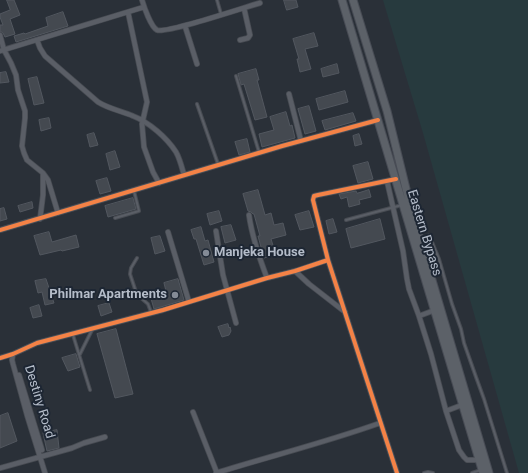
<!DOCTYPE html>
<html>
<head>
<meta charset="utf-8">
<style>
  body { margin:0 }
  canvas { display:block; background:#2a3038 }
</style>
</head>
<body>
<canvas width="528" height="473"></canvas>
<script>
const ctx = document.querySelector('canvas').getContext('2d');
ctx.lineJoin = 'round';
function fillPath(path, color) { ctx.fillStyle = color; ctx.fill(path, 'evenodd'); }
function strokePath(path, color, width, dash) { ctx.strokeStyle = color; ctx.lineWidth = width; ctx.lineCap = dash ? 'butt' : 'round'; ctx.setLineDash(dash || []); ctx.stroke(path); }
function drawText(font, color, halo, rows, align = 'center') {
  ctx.font = font + ' Roboto,sans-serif'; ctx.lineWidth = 4; ctx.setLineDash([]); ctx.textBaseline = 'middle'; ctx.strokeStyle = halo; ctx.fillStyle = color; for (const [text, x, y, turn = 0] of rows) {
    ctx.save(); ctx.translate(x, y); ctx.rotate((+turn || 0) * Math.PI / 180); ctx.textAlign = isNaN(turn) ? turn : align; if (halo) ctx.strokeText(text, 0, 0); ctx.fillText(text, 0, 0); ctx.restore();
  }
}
fillPath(new Path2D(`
  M383 0H528V473H519L423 133Z`), '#273a3e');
const building = new Path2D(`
  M7 0H14L20 15 10 19 15 34 5 37 3 33 0 31V25H3L0 17V14L10 10Z
  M284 0H296L298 7 287 10Z
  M63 12 68 26 16 42 14 36 24 33 25 34 48 26 46 18Z
  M314 33 318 46 305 49 311 69 300 72 297 59H299L293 39Z
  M337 64 339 73 323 77 321 69Z
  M256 69 259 80H257L267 117 255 120 244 84 241 85 238 74Z
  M6 72 9 82 0 83V73Z
  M37 77 44 103 34 105 28 79Z
  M345 91 348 102 319 110 316 99Z
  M309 106 316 131 305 134 298 109Z
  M286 112 290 126 292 125 295 138 262 147 259 134 274 130 270 117Z
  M353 113 356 121 325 130 322 121Z
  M49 118 51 128 41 131 39 120Z
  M94 133 98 145 90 147 87 135Z
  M359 134 362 144 355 146 353 136Z
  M247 139 250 152 239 155 235 142Z
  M115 151 120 167 110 170 106 154Z
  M368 162 373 179 358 183 353 166Z
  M107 178 111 191 100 194 96 181Z
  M258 190 265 215 271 213 274 225 283 223 286 235 271 239 276 255 264 258 258 236H260L254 214H253L251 212 248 211 243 194Z
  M369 190 371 197 359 200 360 204 349 207 347 197 341 199 339 194 356 191 357 193Z
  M133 198 136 209 108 217 105 206Z
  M32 202 33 208 20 212 18 206Z
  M4 208 7 219 0 221V209Z
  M219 211 222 221 210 225 207 214Z
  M309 211 314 227 300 230 295 215Z
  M333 219 337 232 329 234 326 221Z
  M380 219 385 239 351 248 346 229Z
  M231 225 236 240 225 243 221 227Z
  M201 227 205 241 208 240 214 262 204 265 196 239H194L191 230Z
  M49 232 52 242 76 235 79 247 62 251 61 250 40 255 34 236Z
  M160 236 165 251 155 254 151 238Z
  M46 279 54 303 45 305 42 292 38 293 35 281Z
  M178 279 184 300 154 309 150 295 166 291 164 283Z
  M109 303 112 312 101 316 98 306Z
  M39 305 42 316 33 318 30 308Z
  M228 324 229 328 230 327 231 331 229 335 222 337 218 327Z
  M116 329 133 394 115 398 97 334Z
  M76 354 80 367 68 371 62 358Z
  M8 413 17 441 0 448V416Z
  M57 430 59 448 47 451 43 433Z`);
fillPath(building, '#444950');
strokePath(building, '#52575f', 1);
const service = new Path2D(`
  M217 0 221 14
  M236 76 259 152
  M197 104 218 164
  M115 218 139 211 134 191
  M346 220 402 205
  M429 235 439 259 452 304 461 329 464 343 476 377 484 399 507 473
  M137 258 131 268 130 274 135 289 141 298 148 304 151 312
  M73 335 90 390
  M80 354 92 330
  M424 473 428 472 433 473
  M472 473 481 470`);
const minor = new Path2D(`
  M142 0C144 7 151 27 157 30 166 34 245 7 260 3
  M128 12 147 102 142 124 144 147 153 172 159 183
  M185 26 197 64
  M0 35 4 50 11 63 16 75 18 90 25 111V118L22 146 24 153 27 160 43 173 48 180 58 213
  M37 40 40 48 45 56 98 102C109 109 122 111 133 116 149 122 167 138 176 152 180 159 182 168 184 175
  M240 40 248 38 250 35 244 8
  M0 51 144 7
  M289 94 301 141
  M396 179 318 195 314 196 313 200 328 260 397 473
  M387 181 403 251 407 279 409 289 419 316 431 354 446 411 459 450 464 457 467 460H479
  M249 215C252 237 259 257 267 278
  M40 219 43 195V174
  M0 230 282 146 378 120
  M216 231 223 275 236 323
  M168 232 189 302
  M295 271 309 284 345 312
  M419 316 435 310
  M13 354 12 360 13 364 27 415 45 473
  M0 358 13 354 37 343 163 310 267 278 295 271 328 260
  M19 375 42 450
  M446 411 462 405
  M193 412 217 473
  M0 468 72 448 84 443 105 437
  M216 473C271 456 327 442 380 423`);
const primary = new Path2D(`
  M342 0 483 473
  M353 0 387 111 411 209 489 473`);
strokePath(service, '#484c53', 4);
strokePath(minor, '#484c53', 6);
strokePath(primary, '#484c55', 9);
strokePath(service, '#5a5e66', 2);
strokePath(minor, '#5a5e66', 4.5);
strokePath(primary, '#5c6168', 7);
strokePath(new Path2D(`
  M396 179 318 195 314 196 313 200 328 260 397 473
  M0 230 282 146 378 120
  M0 358 13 354 37 343 163 310 267 278 295 271 328 260`), '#f48246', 4);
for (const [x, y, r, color] of [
  [206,253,4,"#848b96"],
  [175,295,4,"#848b96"]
]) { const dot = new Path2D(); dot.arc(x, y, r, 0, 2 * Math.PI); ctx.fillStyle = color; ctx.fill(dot); strokePath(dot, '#1d2633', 1.5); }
drawText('13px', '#b4bcc9', '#1d2633', [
  ["Eastern Bypass",424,233,73],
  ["Destiny Road",39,402,73]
]);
drawText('bold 13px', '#b4bcc9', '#1d2633', [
  ["Manjeka House",214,253],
  ["Philmar Apartments",167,295,"right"]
], 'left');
</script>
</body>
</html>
